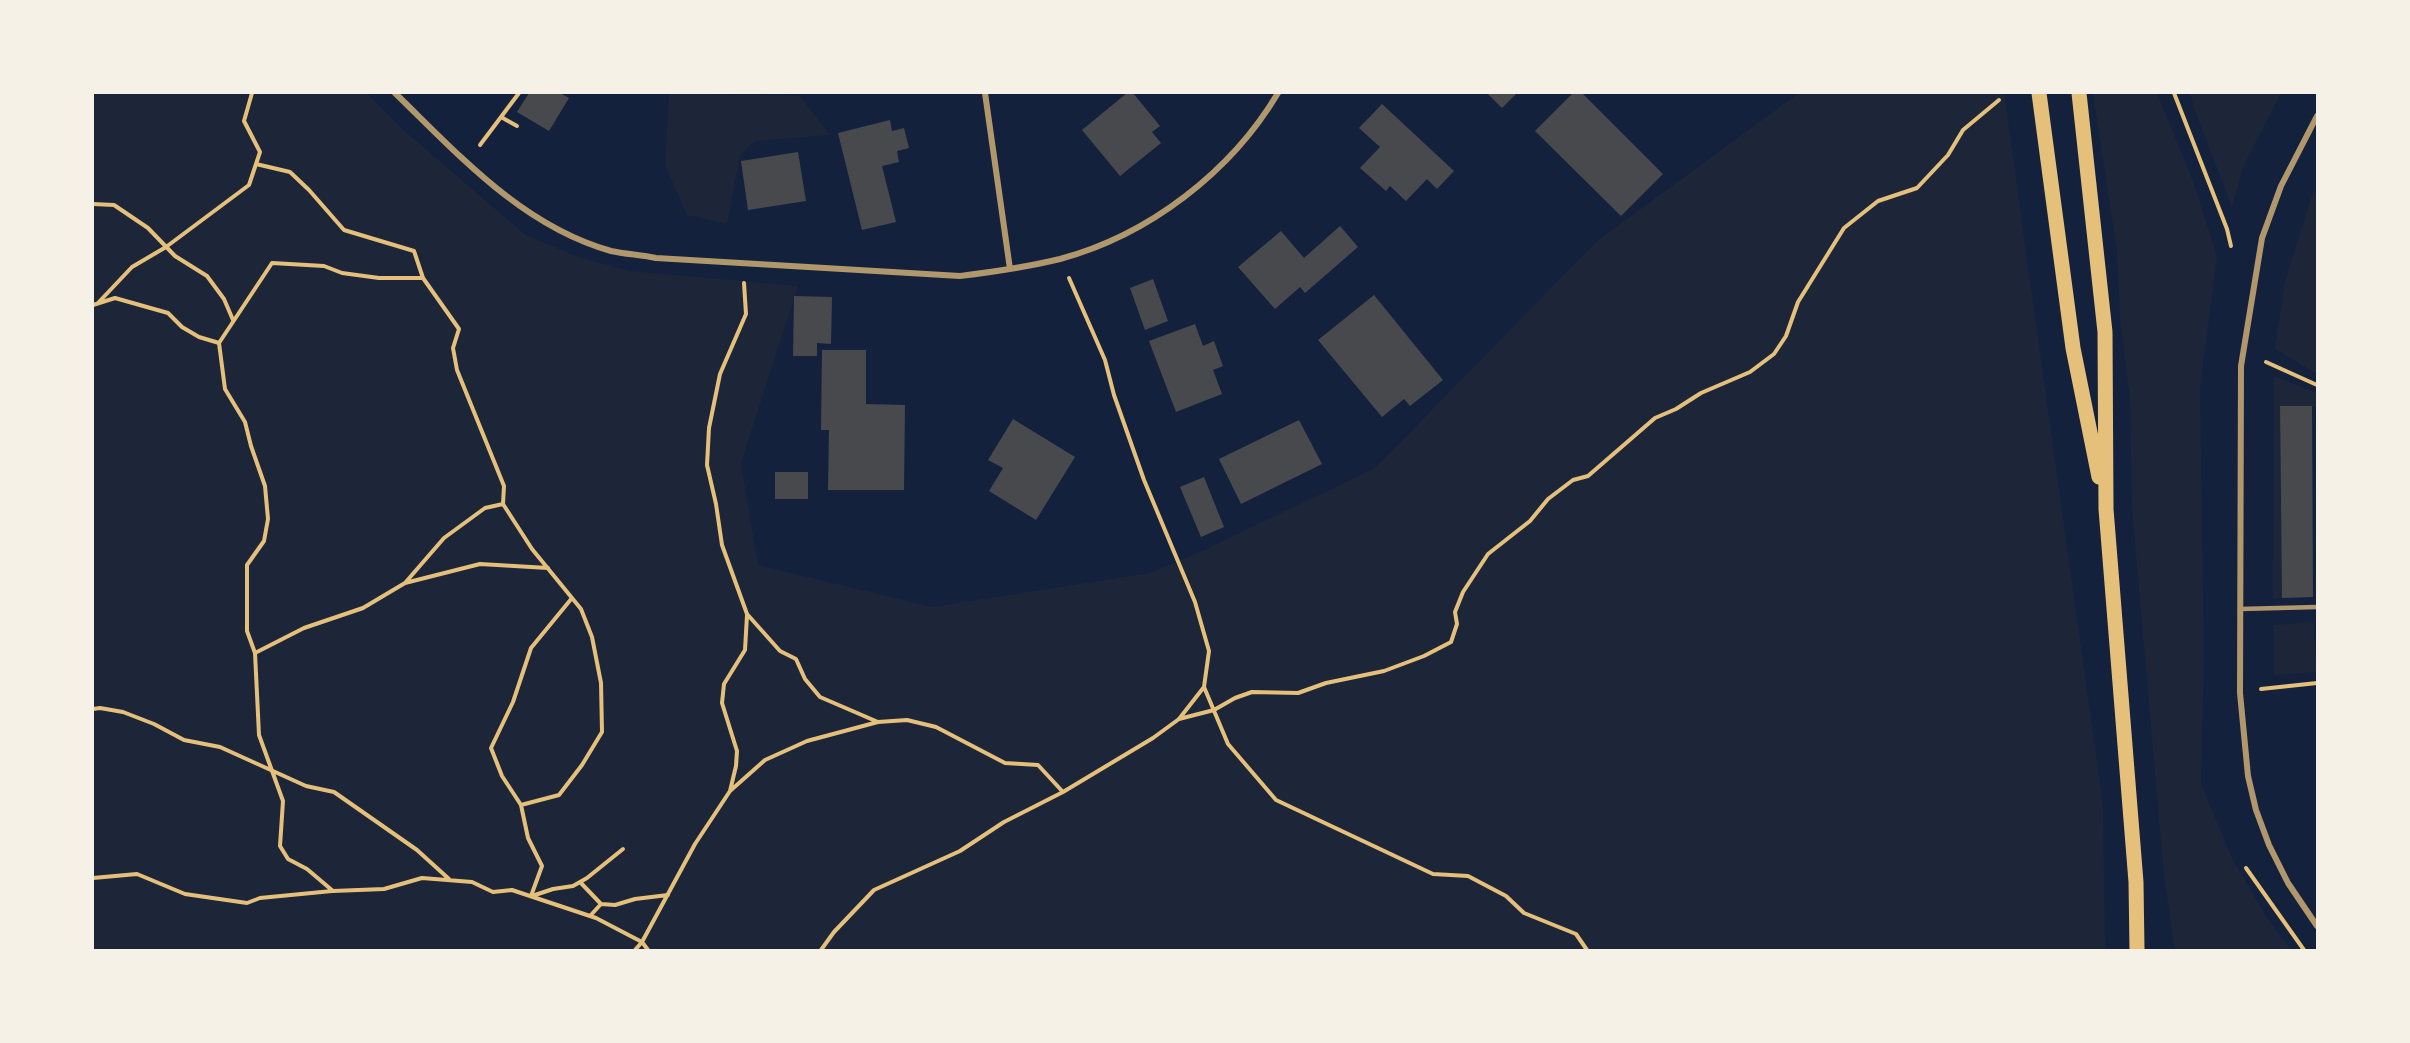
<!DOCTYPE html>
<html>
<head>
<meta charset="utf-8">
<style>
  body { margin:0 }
  #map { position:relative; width:2410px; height:1043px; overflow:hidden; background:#14213d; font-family:Karla,sans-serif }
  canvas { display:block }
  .frame { position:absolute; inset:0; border:94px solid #f6f1e7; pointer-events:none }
</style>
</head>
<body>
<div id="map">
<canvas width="2410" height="1043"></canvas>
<div class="frame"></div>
</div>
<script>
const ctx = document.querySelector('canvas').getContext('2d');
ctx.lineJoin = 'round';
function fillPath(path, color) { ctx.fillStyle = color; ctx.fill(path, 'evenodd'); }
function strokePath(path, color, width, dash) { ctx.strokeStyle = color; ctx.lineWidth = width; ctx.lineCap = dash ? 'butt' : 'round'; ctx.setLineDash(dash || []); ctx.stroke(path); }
fillPath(new Path2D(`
  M93 93H366L399 126 524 234 575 256 630 271 798 286 741 463 758 565 932 607 1150 573 1200 552 1375 468 1597 241 1799 93H2004L2103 806 2105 950H93Z
  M669 93 800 96 830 135 755 141 740 155 727 224 687 215 665 165Z
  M2093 93H2157L2193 181 2217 256 2200 389 2204 657 2201 784 2233 860 2266 916 2291 950H2175L2164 875 2132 508 2130 400 2120 317 2117 252Z
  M2190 93H2281L2244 165 2232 207 2195 111Z
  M2314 189 2317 200V374L2275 349 2285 281Z
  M2274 376 2317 393V408L2312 406 2280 407 2282 598H2273Z
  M2313 622 2317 672 2274 675V625Z`), '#1d2539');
fillPath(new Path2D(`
  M529 93H560L569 98 549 131 517 112Z
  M1127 93H1133L1160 126 1152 132 1161 143 1120 176 1082 130Z
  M1487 93H1517L1502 108Z
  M1573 93H1582L1663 174 1621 216 1535 131Z
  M1382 104 1454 171 1437 189 1427 179 1406 201 1390 186 1386 191 1360 168 1380 147 1359 128Z
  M890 120 892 131 904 128 909 148 897 151 899 162 882 166 896 222 862 230 838 133Z
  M798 152 806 201 748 210 741 161Z
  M1340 226 1358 247 1305 293 1300 287 1275 309 1238 267 1281 231 1304 258Z
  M1153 279 1168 321 1145 330 1130 288Z
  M1374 295 1443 380 1410 406 1404 399 1382 417 1318 340Z
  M794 296 832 297 831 344 817 343V356H793Z
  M1195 324 1203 346 1214 341 1223 366 1213 370 1222 394 1176 412 1149 341Z
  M822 350H866V404L905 405 904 490H828L829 430H821Z
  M2280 406H2312L2313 597 2282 598Z
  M1013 419 1075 457 1036 520 989 491 1003 468 988 460Z
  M1299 420 1322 464 1241 504 1219 459Z
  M775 472H808V499H775Z
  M1204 477 1224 527 1201 537 1180 487Z`), '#48494c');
strokePath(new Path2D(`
  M2174 93 2227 229 2231 246
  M501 117 519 93
  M480 145 501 117 517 126
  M256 164 290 172 309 190 344 230 414 251 423 278
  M93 204 114 205 148 228 175 256 207 276 224 299 233 320
  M744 283 746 314 720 374 709 428 707 465 716 504 722 545 747 614 780 651 796 659 805 679 820 697 878 722 907 720 936 727 1005 763 1038 765 1063 792
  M98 303 132 267 166 247 249 185 260 152 244 121 252 93
  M93 305 115 298 168 313 182 327 199 337 219 343 225 389 245 422 251 446 265 486 268 519 264 541 247 565V631L255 653 259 735 283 801 280 846 288 859 307 869 333 891 384 889 422 878 472 882 493 892 512 890 596 918 642 942 648 950
  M219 343 272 263 324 266 342 273 379 278H423L459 329 453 348 457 370 504 486 503 504 532 549 581 609 592 637 601 683 602 732 582 765 559 795 521 805
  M2266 362 2317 385
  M405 583 480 564 548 568
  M255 653 304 628 363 608 405 583 444 538 485 508 503 504
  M1204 687 1228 744 1276 800 1433 874 1468 876 1506 896 1524 913 1576 934 1587 950
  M2261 689 2317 683
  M93 709 100 708 123 712 154 724 184 740 220 747 306 786 334 792 417 850 449 879
  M1179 719 1214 710 1235 698 1252 692 1298 693 1326 683 1384 671 1424 656 1451 642 1457 624 1455 612 1463 592 1488 554 1530 521 1548 499 1573 480 1588 476 1655 418 1676 409 1701 393 1750 372 1774 354 1786 336 1798 302 1844 228 1878 201 1917 188 1948 155 1963 130 1999 100
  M730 791 765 760 807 741 878 722
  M2246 868 2304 950
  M93 878 137 874 185 894 247 903 260 898 332 891
  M580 882 601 904 615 905 635 899 668 895
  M531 896 542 866 528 838 521 805 502 776 491 748 513 702 531 648 572 598
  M532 896 553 889 573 886 587 878 623 849
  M590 916 601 904
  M635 950 642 942 695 844 730 791 736 766 737 751 722 703 724 684 745 650 747 615
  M821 950 834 932 874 890 960 851 1004 822 1063 792 1153 738 1179 719 1204 687 1209 651 1195 602 1144 480 1114 395 1105 360 1069 278`), '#e5c07b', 4);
strokePath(new Path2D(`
  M2240 609 2317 607`), '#b1986c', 4.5);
strokePath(new Path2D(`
  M395 93C459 155 522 226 611 251 625 254 641 255 656 258L960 276C993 272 1027 267 1060 259 1149 235 1231 172 1278 93
  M985 93 1010 269
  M2317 116 2281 186 2262 238 2241 366 2240 693 2248 776 2256 810 2269 845 2288 883 2317 926`), '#b1986c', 6);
strokePath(new Path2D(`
  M2039 93 2073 348 2099 477
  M2079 93 2105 332 2106 509 2136 882 2137 950`), '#e5c07b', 15);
</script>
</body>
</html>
